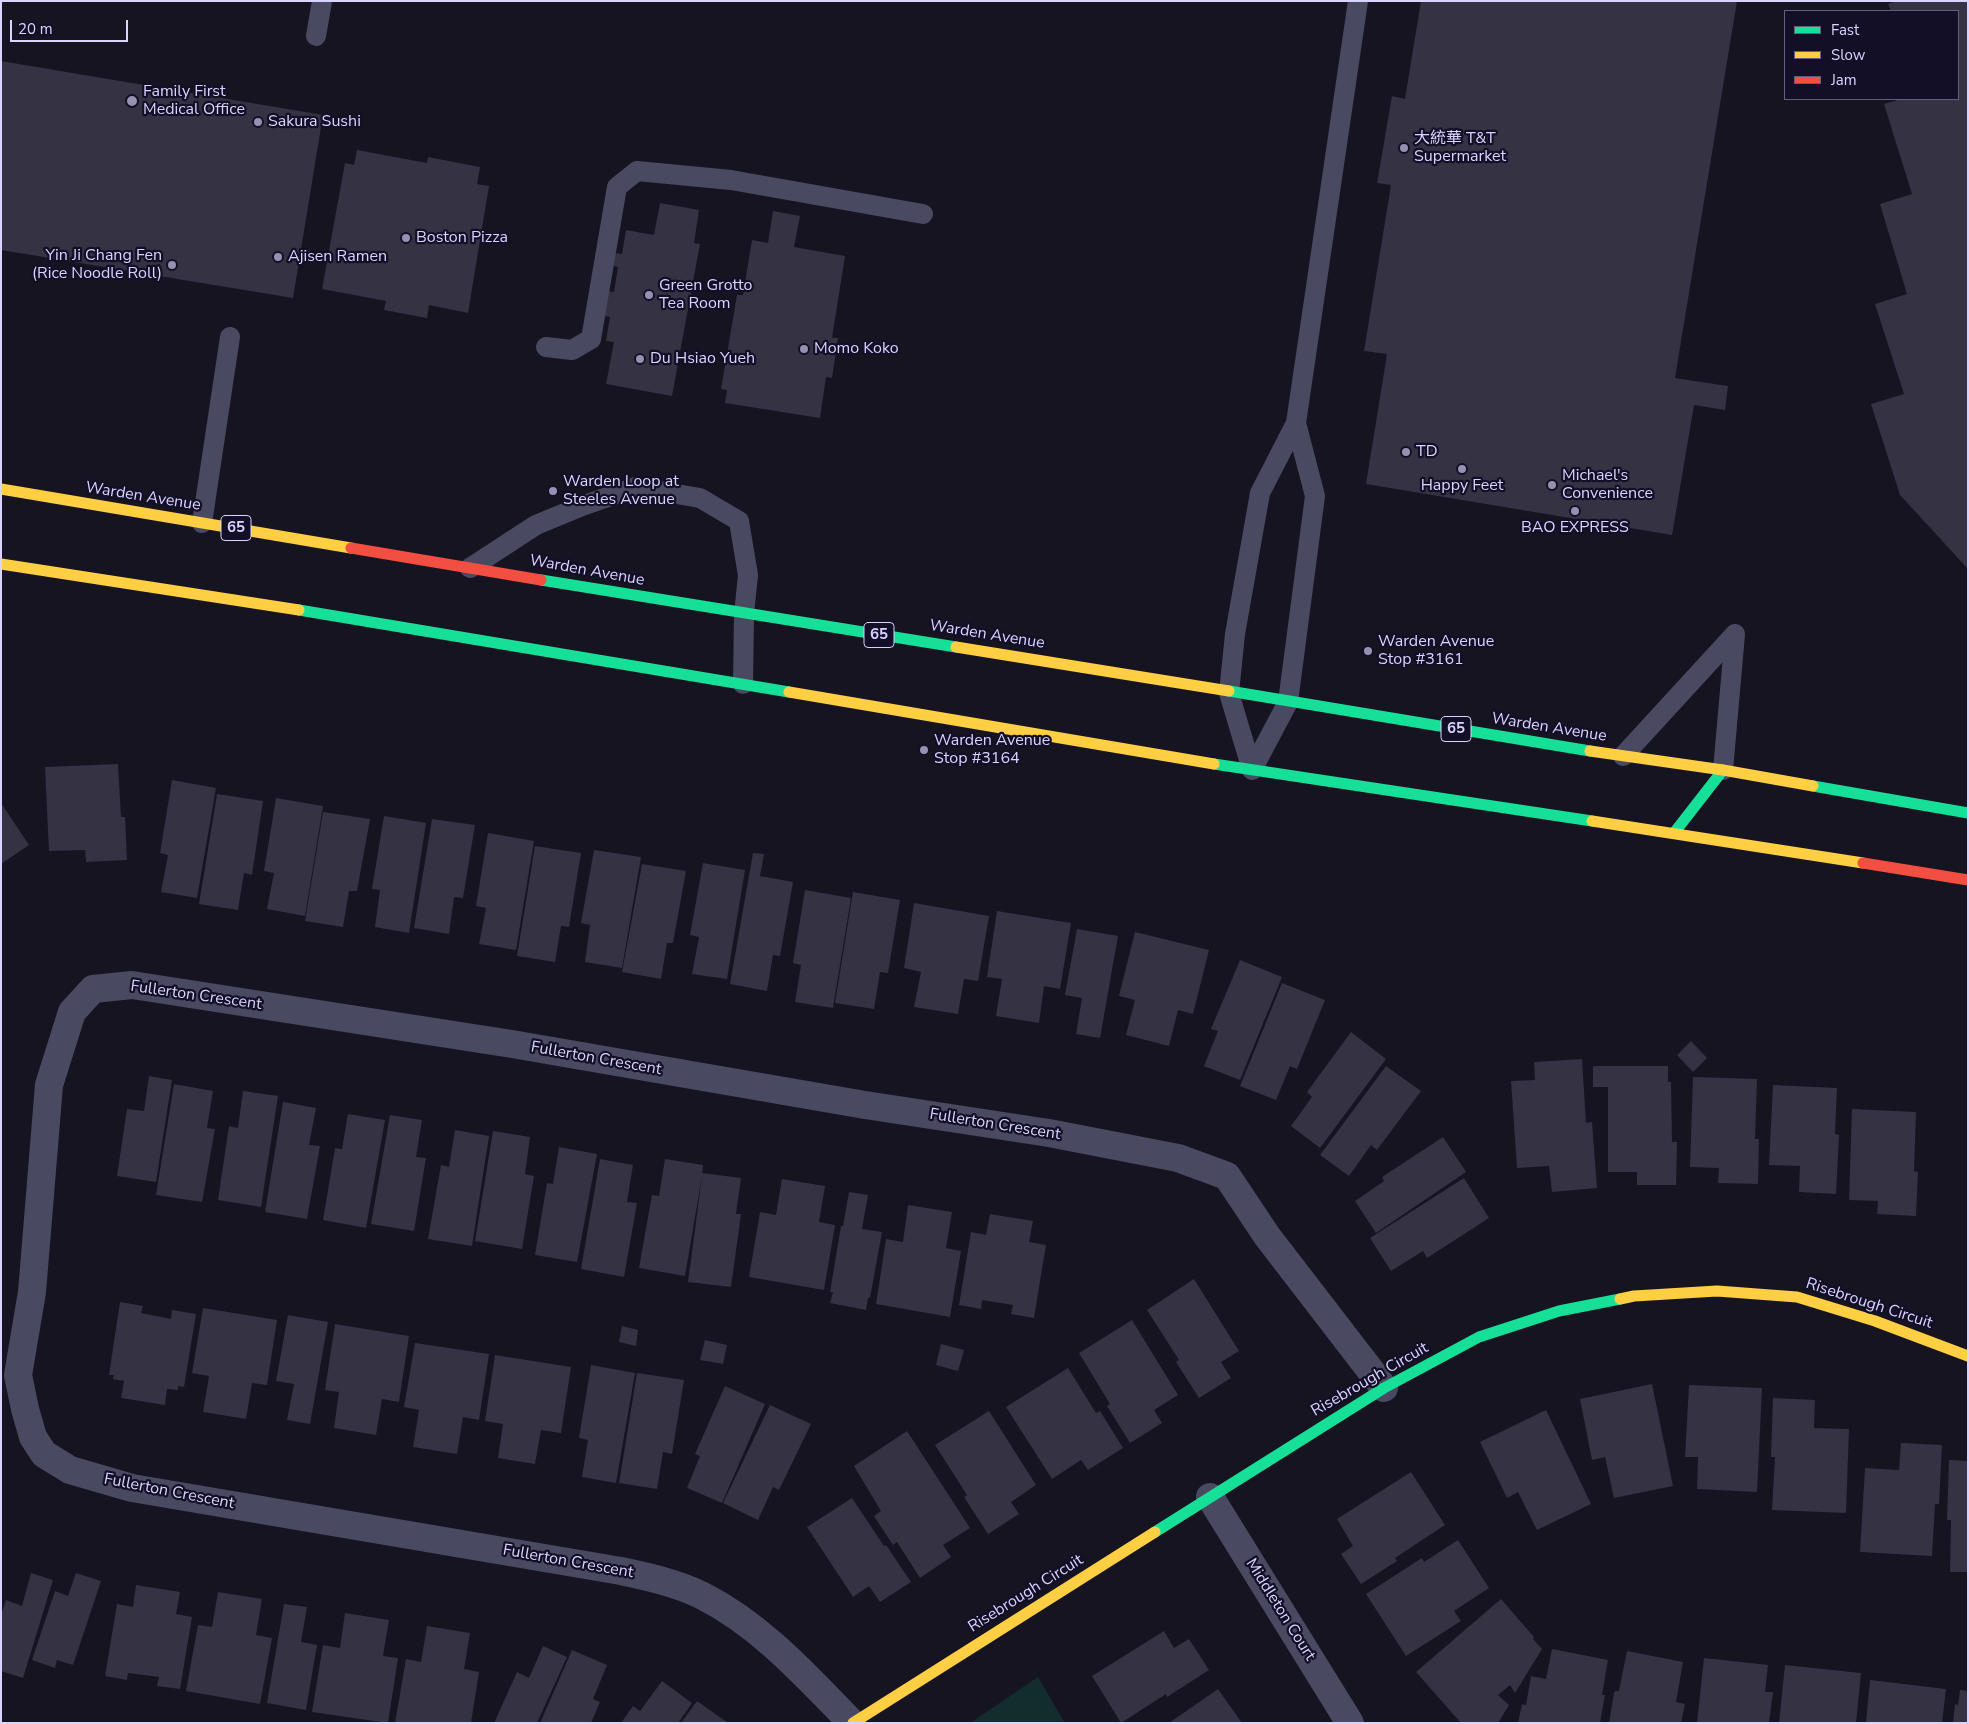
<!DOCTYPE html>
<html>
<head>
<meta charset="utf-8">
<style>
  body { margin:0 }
  #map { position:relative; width:1969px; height:1724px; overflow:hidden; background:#161421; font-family:"Nunito Sans",sans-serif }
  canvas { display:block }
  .frame { position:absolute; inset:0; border:2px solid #d9d4ff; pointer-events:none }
  .legend { position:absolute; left:1784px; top:10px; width:175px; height:90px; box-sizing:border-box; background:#130f26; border:1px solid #625e7d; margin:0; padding:6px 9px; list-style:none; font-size:15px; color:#d9d4ff }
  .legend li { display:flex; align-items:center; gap:10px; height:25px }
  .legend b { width:25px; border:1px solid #625e7d }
  .scale { position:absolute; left:10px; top:20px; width:118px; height:22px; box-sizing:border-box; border:2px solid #d9d4ff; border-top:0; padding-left:6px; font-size:15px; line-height:18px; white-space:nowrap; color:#d9d4ff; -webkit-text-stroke:4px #130f26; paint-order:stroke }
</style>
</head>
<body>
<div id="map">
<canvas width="1969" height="1724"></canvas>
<div class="frame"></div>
<ul class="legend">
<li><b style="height:6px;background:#16e098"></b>Fast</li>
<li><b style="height:6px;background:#ffcf43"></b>Slow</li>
<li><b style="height:6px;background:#f24e42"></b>Jam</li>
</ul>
<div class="scale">20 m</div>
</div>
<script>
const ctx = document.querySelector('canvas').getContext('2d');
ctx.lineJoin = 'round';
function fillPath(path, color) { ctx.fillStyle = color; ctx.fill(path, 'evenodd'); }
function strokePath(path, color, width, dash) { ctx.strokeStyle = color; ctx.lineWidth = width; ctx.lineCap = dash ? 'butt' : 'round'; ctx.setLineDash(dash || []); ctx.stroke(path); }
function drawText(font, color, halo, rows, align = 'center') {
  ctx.font = font + ' "Nunito Sans","Noto Sans SC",sans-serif'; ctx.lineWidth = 4.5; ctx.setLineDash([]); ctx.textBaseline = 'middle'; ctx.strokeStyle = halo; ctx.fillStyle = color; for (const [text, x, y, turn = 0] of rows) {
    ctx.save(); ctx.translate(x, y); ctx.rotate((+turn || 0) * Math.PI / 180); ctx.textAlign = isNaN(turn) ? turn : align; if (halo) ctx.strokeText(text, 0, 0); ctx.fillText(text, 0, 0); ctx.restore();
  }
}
fillPath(new Path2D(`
  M1038 1677 1065 1723H970Z`), '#132c2d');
fillPath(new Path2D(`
  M1421 1H1737L1675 378 1728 386 1725 410 1694 405 1672 535 1366 484 1387 354 1364 351 1391 185 1377 183 1392 96 1405 99Z
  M1896 1H1968V569L1900 495 1871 404 1904 394 1875 304 1907 294 1880 204 1912 194 1884 104 1901 99H1958V11H1891L1888 4Z
  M1 61 323 115 293 298 1 250Z
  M357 150 427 163 428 157 480 167 477 184 489 186 468 313 429 305 427 318 384 310 386 301 322 289 345 163 354 165Z
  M660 203 699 210 694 243 700 244 672 396 606 384 614 342 606 341 610 317 604 316 608 291 614 292 618 267 613 266 615 253 622 254 626 230 654 235Z
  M773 211 800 216 794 247 845 256 832 338H838L832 378 826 377 820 418 725 403 727 390 721 389 737 295H743L752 240 768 243Z
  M118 764 121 817H125L127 860 86 862 85 850 49 851 45 767Z
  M172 780 216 788 197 898 161 892 168 855 160 853Z
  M217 794 263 801 252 875 244 873 238 910 199 904Z
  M276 798 323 806 305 916 267 909 274 873 264 871Z
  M1 803 29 845 1 864Z
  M323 812 370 819 357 891H349L343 927 305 921Z
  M384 816 426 823 409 933 375 927 380 890 372 889Z
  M432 819 475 825 463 898 454 897 449 934 414 928Z
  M488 833 534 841 516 950 479 944 486 908 476 906Z
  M535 846 581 853 569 927 561 926 555 962 517 956Z
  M594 850 641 857 622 968 585 962 590 925 581 923Z
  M753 853 764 854 760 876 793 882 780 956 773 955 767 991 730 984Z
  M703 863 745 870 727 979 692 974 699 937 690 935Z
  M642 864 686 871 673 943H667L661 979 622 972Z
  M805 890 851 898 833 1008 795 1002 801 965 793 963Z
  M853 892 900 900 888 973 880 972 874 1009 835 1003Z
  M914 903 989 916 978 981 964 979 958 1014 914 1007 921 972 904 968Z
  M997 911 1071 923 1060 989 1044 986 1039 1023 996 1016 1002 979 987 977Z
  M1077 929 1118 936 1100 1038 1076 1034 1082 998 1065 995Z
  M1135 932 1209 950 1193 1014 1178 1010 1169 1046 1126 1035 1135 1000 1119 996Z
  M1240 960 1282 977 1240 1080 1204 1066 1218 1031 1211 1029Z
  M1282 983 1325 1000 1297 1069 1290 1066 1276 1100 1240 1086Z
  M1351 1032 1386 1059 1320 1148 1291 1126 1312 1097 1307 1092Z
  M1691 1041 1707 1058 1693 1072 1677 1055Z
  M1582 1059 1586 1123 1592 1122 1597 1188 1552 1192 1549 1166 1517 1168 1511 1081 1535 1080 1534 1062Z
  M1386 1066 1421 1091 1377 1150 1371 1145 1349 1176 1320 1155Z
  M1593 1066H1668V1082H1671L1672 1142H1677L1676 1185H1637V1172H1608V1087H1593Z
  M149 1076 172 1080 156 1182 117 1176 127 1109 144 1111Z
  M1693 1077 1757 1079 1755 1139H1759L1758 1184 1718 1183 1719 1168 1690 1167Z
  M174 1084 213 1091 207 1128 215 1129 202 1202 156 1195Z
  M1773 1085 1837 1088 1835 1134 1839 1135 1836 1194 1799 1192 1800 1166 1769 1165Z
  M243 1091 278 1096 261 1207 218 1200 229 1126 238 1128Z
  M283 1102 316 1108 309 1145 320 1146 307 1219 265 1212Z
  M1852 1109 1916 1112 1914 1171 1918 1172 1916 1216 1877 1214 1878 1201 1849 1200Z
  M348 1114 385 1120 366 1228 323 1220 335 1148 342 1149Z
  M390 1115 422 1120 416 1157 426 1158 414 1231 371 1224Z
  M455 1130 489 1136 472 1246 428 1239 441 1165 449 1167Z
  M493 1131 530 1137 525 1174 534 1176 522 1249 475 1241Z
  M1443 1137 1466 1172 1376 1233 1355 1201 1384 1181 1382 1177Z
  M559 1147 597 1154 577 1262 535 1255 547 1183 553 1184Z
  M600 1159 633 1165 627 1202 637 1203 624 1277 581 1269Z
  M665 1159 703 1165 702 1173 741 1178 736 1214H741L731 1287 688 1282 702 1176 685 1276 639 1268 652 1195 659 1196Z
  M1464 1178 1489 1218 1427 1258 1423 1251 1391 1271 1370 1238Z
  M782 1179 825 1186 819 1222 835 1225 824 1290 749 1277 760 1212 776 1215Z
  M849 1192 868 1195 862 1229 882 1232 870 1298H868L866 1310 830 1303 833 1292H830L841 1226H843Z
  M908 1205 952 1212 946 1248 961 1251 950 1317 876 1304 886 1239 903 1242Z
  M990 1214 1033 1221 1029 1242 1046 1245 1034 1318 1011 1314 1013 1305 982 1300 981 1309 959 1305 971 1232 986 1235Z
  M1194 1279 1239 1351 1221 1362 1231 1378 1199 1398 1176 1362 1179 1360 1147 1310Z
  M120 1302 143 1306 141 1313 171 1319 172 1310 196 1314 184 1387 178 1386V1390L167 1389 165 1405 121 1398 124 1381 113 1379 114 1375H109Z
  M203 1308 277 1320 267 1385 252 1383 246 1419 203 1412 209 1376 192 1373Z
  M288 1315 328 1322 310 1424 287 1420 294 1384 276 1381Z
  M1132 1320 1178 1395 1154 1410 1162 1423 1130 1443 1107 1406 1110 1404 1079 1353Z
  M335 1324 409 1336 399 1402 382 1399 376 1435 334 1428 339 1392 325 1390Z
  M622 1326 638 1330 636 1346 619 1342Z
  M705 1340 727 1345 723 1364 700 1360Z
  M415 1343 489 1354 479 1420 463 1417 457 1454 413 1447 419 1410 404 1407Z
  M941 1344 964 1350 958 1371 936 1365Z
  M495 1355 571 1367 561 1433 541 1430 535 1464 498 1458 503 1424 485 1421Z
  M591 1365 635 1373 616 1483 582 1477 588 1440 579 1438Z
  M1068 1368 1096 1413 1100 1411 1123 1448 1088 1470 1081 1460 1052 1479 1006 1407Z
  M637 1373 684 1380 672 1454 663 1452 657 1489 619 1483Z
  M1652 1384 1673 1486 1614 1498 1605 1457 1592 1460 1580 1399Z
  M1689 1385 1762 1388 1757 1492 1697 1489 1698 1457H1685Z
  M725 1386 765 1404 722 1503 687 1488 700 1456 695 1454Z
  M1773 1398 1815 1400 1814 1428 1849 1429 1846 1513 1772 1510 1775 1457H1771Z
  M770 1405 811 1424 779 1490 773 1487 758 1520 723 1503Z
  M1546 1410 1591 1504 1537 1530 1518 1492 1507 1498 1480 1442Z
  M989 1411 1036 1485 1011 1502 1019 1514 988 1534 964 1497 967 1495 935 1445Z
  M907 1431 970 1528 943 1545 951 1557 920 1578 897 1542 893 1545 874 1516 881 1511 854 1466Z
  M1901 1443 1942 1445 1939 1504H1935L1932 1556 1860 1552 1865 1468 1899 1470Z
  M1949 1460 1968 1461V1572H1950L1951 1520H1947Z
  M1411 1472 1445 1525 1395 1558 1397 1561 1361 1584 1341 1554 1353 1546 1337 1519Z
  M852 1498 884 1546 886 1545 911 1582 880 1602 869 1586 853 1597 807 1527Z
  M1458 1540 1489 1588 1454 1611 1461 1621 1406 1656 1366 1594 1422 1558 1424 1562Z
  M31 1573 53 1580 23 1678 1 1671V1615L6 1600 22 1606Z
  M76 1573 101 1581 73 1665 57 1660 55 1668 32 1660 55 1591 68 1596Z
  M136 1585 180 1592 176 1614 192 1617 180 1689 157 1686 159 1677 128 1673 127 1680 105 1676 117 1604 133 1607Z
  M218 1592 262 1599 256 1635 272 1638 260 1704 186 1691 198 1625 212 1627Z
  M1501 1599 1534 1637 1533 1639 1542 1649 1515 1693 1510 1685 1498 1695 1509 1705 1498 1723H1461L1416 1672Z
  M284 1604 307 1607 301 1642 317 1645 306 1710 267 1703Z
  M345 1613 389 1620 383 1656 398 1658 388 1723 312 1712 323 1645 340 1648Z
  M427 1626 470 1633 464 1669 479 1672 471 1723H395L406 1659 421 1662Z
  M1164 1631 1174 1648 1189 1639 1209 1670 1167 1697 1166 1694 1121 1723 1092 1676Z
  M543 1646 567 1657 537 1723H494L517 1672 529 1678Z
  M1552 1649 1608 1660 1602 1695H1605L1600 1723H1518L1522 1704 1526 1705 1531 1676 1546 1679Z
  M572 1650 607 1665 593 1699 600 1702 591 1723H540Z
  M1627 1651 1683 1662 1676 1702 1685 1704 1681 1723H1609L1614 1693 1615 1691H1619Z
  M1704 1658 1768 1665 1765 1692H1773L1769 1723H1697Z
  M1785 1665 1861 1673 1856 1723H1779Z
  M1870 1680 1946 1689 1942 1723H1866Z
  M662 1681 692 1703 678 1723H621L633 1706 640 1711Z
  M1218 1689 1242 1723H1169Z
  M1960 1690 1968 1691V1723H1953L1955 1704 1958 1705Z
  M697 1701 700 1703 728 1723H681Z`), '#343243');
strokePath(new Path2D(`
  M316 36 322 1
  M546 347 572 350 591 339 617 187 637 171 731 180 923 214
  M202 523 230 337
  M470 568 536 525 582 506 636 487 700 498 739 521 748 575 744 614 743 684
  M1623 756 1735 634
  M1252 770 1229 693 1235 634 1260 493 1296 423 1358 1
  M1252 770 1288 702 1315 496 1296 423
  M1723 770 1735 634`), '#4a4962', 20);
strokePath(new Path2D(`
  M1210 1497 1350 1723
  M852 1723C806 1676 761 1625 701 1595 676 1583 649 1577 621 1571L132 1488 70 1470 44 1454 33 1437 25 1409 18 1375 32 1292 49 1085 72 1012 93 989 132 985 512 1044 865 1105 1049 1133 1178 1158 1227 1176 1267 1236 1384 1388`), '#4a4962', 28);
strokePath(new Path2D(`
  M541 580 956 647
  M299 610 789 692
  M1229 691 1590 751
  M1214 764 1592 821
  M1813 786 1968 813
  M1674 833 1723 770
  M1155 1532 1384 1388 1479 1337 1559 1311 1620 1299`), '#16e098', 11);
strokePath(new Path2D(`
  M1 489 351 548
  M1 564 299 610
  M956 647 1229 691
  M789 692 1214 764
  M1590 751 1723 770 1813 786
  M1592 821 1863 863
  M1620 1299 1634 1296 1717 1291 1797 1297 1875 1321 1968 1356
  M853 1723 1155 1532`), '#ffcf43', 11);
strokePath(new Path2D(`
  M351 548 541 580
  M1863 863 1968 880`), '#f24e42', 11);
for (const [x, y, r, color] of [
  [132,101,6,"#9591b1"],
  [258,122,5,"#9591b1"],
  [1404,148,5,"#9591b1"],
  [406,238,5,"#9591b1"],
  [278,257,5,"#9591b1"],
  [172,265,5,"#9591b1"],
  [649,295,5,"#9591b1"],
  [804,349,5,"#9591b1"],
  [640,359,5,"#9591b1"],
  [1406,452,5,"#9591b1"],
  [1462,469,5,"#9591b1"],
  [1552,485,5,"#9591b1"],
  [553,491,5,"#9591b1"],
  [1575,511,5,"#9591b1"],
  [1368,651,5,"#9591b1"],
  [924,750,5,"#9591b1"]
]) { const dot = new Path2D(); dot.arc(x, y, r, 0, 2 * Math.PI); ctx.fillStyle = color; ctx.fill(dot); strokePath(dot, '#130f26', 2); }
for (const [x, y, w] of [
  [236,528,30],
  [879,635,30],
  [1456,729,30]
]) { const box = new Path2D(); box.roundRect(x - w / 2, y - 12.5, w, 25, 4); ctx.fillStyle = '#130f26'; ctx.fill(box); strokePath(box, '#d9d4ff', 1); }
drawText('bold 15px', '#d9d4ff', null, [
  ["65",236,528],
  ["65",879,635],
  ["65",1456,729]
]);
drawText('16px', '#d9d4ff', '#130f26', [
  ["Family First",143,92],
  ["Medical Office",143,110],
  ["Sakura Sushi",268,122],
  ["大統華 T&T",1414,139],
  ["Supermarket",1414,157],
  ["Boston Pizza",416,238],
  ["Yin Ji Chang Fen",162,256,"right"],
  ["(Rice Noodle Roll)",162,274,"right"],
  ["Ajisen Ramen",288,257],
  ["Green Grotto",659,286],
  ["Tea Room",659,304],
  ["Momo Koko",814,349],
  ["Du Hsiao Yueh",650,359],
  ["TD",1416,452],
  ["Michael's",1562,476],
  ["Convenience",1562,494],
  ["Warden Loop at",563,482],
  ["Steeles Avenue",563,500],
  ["Happy Feet",1462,486,"center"],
  ["BAO EXPRESS",1575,528,"center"],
  ["Warden Avenue",1378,642],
  ["Stop #3161",1378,660],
  ["Warden Avenue",934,741],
  ["Stop #3164",934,759]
], 'left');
drawText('16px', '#d9d4ff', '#130f26', [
  ["Warden Avenue",143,497,9],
  ["Warden Avenue",587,571,10],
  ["Warden Avenue",987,635,9],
  ["Warden Avenue",1549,728,9],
  ["Fullerton Crescent",196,996,8],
  ["Fullerton Crescent",596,1059,10],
  ["Fullerton Crescent",995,1125,9],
  ["Risebrough Circuit",1869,1304,18],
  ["Risebrough Circuit",1370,1380,-30],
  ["Fullerton Crescent",169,1492,11],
  ["Fullerton Crescent",568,1562,10],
  ["Risebrough Circuit",1026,1594,-32],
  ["Middleton Court",1280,1610,58]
]);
</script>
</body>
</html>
